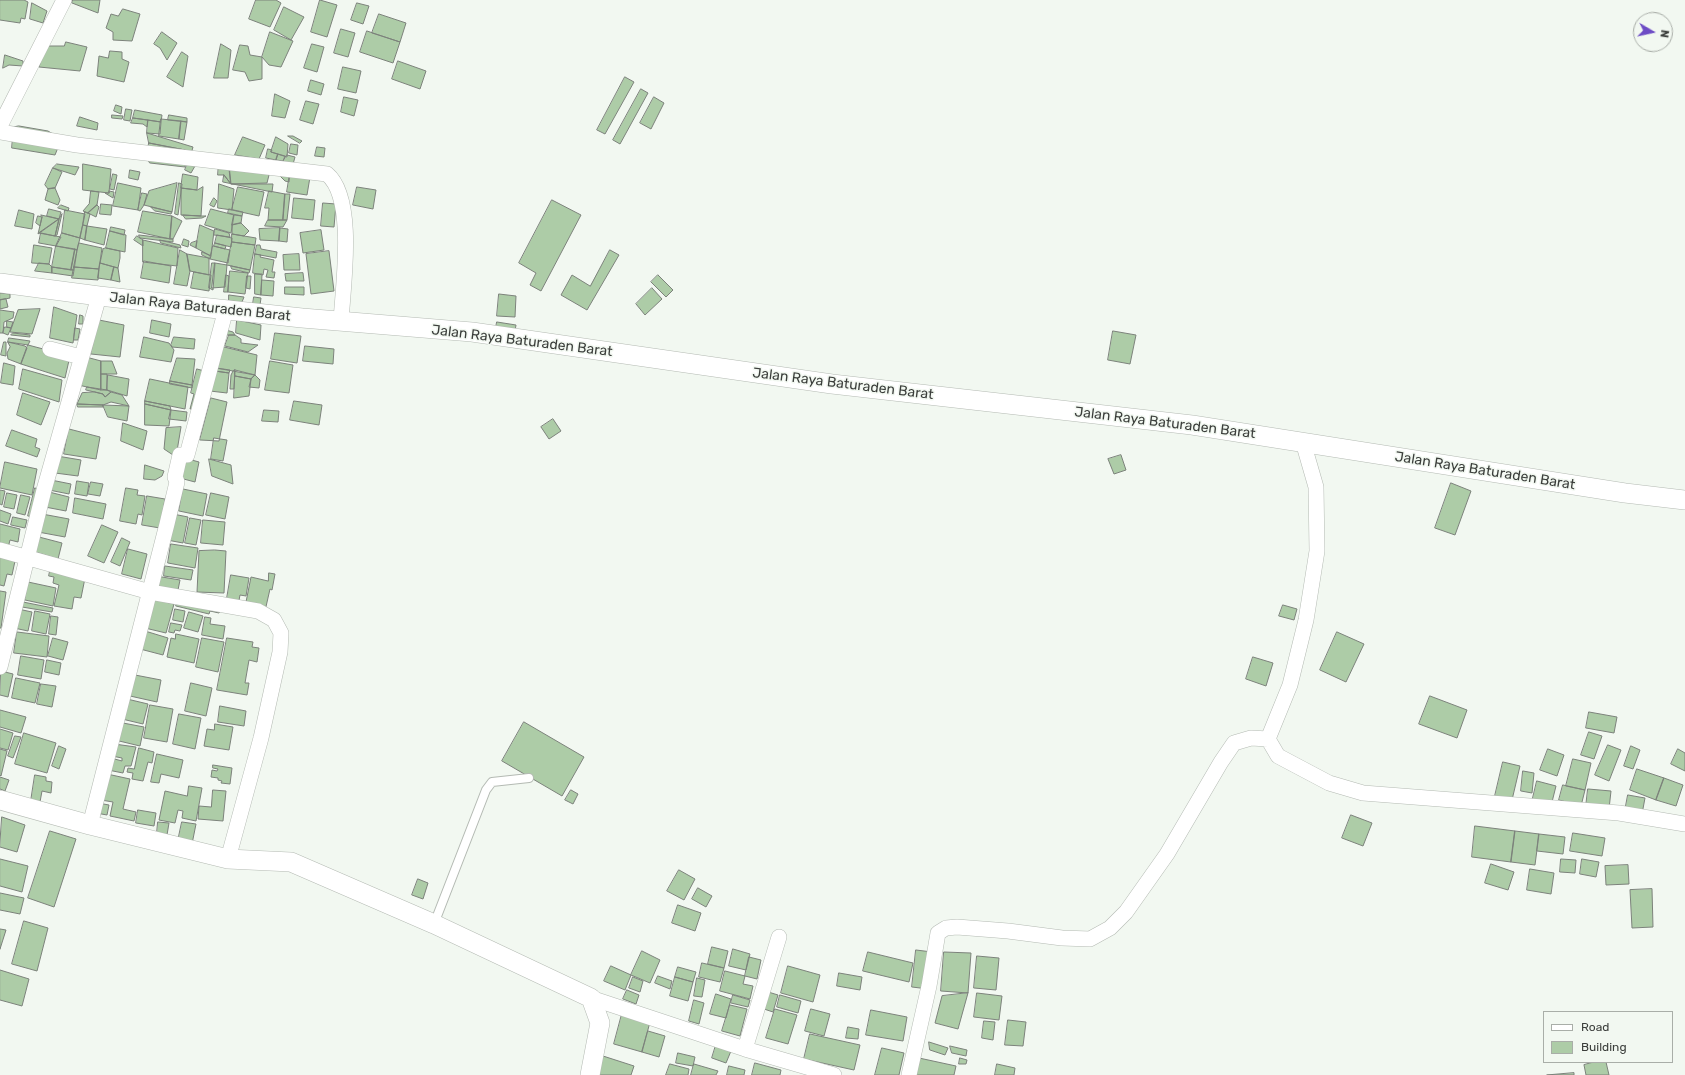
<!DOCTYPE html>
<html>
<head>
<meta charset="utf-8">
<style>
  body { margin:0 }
  #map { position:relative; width:1685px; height:1075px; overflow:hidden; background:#f2f8f1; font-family:Rubik,sans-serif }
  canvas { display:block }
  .legend { position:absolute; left:1543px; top:1011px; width:130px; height:52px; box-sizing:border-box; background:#f2f8f1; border:1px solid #a9aea8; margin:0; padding:5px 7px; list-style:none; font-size:12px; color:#3b3e3b }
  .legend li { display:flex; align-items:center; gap:8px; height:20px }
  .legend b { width:20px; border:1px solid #a9aea8 }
  .north { position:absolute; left:1633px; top:12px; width:40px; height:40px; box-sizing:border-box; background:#f2f8f1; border:1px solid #a9aea8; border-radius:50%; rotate:99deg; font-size:11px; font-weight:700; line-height:16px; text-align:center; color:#3b3e3b }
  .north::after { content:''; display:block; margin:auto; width:14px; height:18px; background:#6d4cc5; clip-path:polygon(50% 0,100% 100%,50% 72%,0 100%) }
</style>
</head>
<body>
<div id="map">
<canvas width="1685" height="1075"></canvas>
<ul class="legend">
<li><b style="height:5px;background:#fff"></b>Road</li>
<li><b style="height:11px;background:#adcca7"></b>Building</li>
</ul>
<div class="north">N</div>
</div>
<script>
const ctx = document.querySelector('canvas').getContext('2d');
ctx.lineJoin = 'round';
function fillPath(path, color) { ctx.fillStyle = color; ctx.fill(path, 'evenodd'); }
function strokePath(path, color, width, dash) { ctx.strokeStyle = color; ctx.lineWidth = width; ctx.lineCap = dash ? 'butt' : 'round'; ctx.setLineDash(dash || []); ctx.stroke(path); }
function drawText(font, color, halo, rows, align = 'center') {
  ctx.font = font + ' Rubik,sans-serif'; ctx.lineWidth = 3; ctx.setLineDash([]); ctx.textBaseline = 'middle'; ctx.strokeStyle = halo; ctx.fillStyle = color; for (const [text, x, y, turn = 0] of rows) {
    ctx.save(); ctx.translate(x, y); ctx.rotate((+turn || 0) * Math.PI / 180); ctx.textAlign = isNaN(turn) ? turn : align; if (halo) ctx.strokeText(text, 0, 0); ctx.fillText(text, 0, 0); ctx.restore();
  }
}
const building = new Path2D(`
  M0 0H24L28 2 25 19 21 18 20 23 0 20Z
  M73 0H100L98 13 72 3Z
  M256 0H276L281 3 270 27 249 19Z
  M320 0 337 5 327 37 311 32Z
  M32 3 47 11 43 23 30 19Z
  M357 3 369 6 363 24 351 20Z
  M284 7 304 17 291 40 274 30Z
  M123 9 140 14 132 41 113 40V32L106 28 111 14 118 16Z
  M379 14 406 23 400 42 372 33Z
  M341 29 355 33 348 57 334 53Z
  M367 31 400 42 393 63 360 52Z
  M162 32 177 43 167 60 160 48 154 44Z
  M270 32 293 41 281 67 269 65 262 57Z
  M66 42 87 47 80 71 39 67 45 46H64Z
  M221 44 231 50 228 78H214Z
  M312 44 324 47 317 72 304 68Z
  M240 45 248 46 250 55 262 57V79L249 81 245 72 233 70Z
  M110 51 122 52V59L129 62 124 82 97 76 99 56 108 58Z
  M182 52 188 56 183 87 167 77Z
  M5 55 23 61V66L9 65 3 68Z
  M398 61 426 71 420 89 392 79Z
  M343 67 361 71 356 93 338 89Z
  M625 77 634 82 605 134 597 130Z
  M311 80 324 84 321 95 308 91Z
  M641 89 648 93 620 144 613 140Z
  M275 94 290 101 285 118 272 116Z
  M344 97 358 100 354 116 341 112Z
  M654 97 664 103 651 129 640 123Z
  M306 101 319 104 313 124 300 120Z
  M116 105 122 107 121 114 114 111Z
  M126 109 132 110 130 121 124 120Z
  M135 110 162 115 161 122 133 118Z
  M112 115 123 116 122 119 112 118Z
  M169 115 187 118V122L168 120Z
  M80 117 98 123 97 130 77 126Z
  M133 118 148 120 147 127 143 124 131 123Z
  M161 119 181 121 179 139 159 136Z
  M148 120 161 122 160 134 147 133Z
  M181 121 187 122 184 140 179 139Z
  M19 126 48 131 64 141 14 127Z
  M147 133 193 147 191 154 185 150 149 143Z
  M288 136H293L302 141 300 143Z
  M13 137 59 145 55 155 12 148Z
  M243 137 265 145 259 159 235 155Z
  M276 137 288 144 287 157 271 152Z
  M149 143 185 150 148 149Z
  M291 144 298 145 297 155 289 153Z
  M317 147 325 148 324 157 315 156Z
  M268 149 272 150 271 152 278 154 276 160 266 158Z
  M145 154 186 159 185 167 150 163Z
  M278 154 285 156 283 161 276 160Z
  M287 155 295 157 292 168 283 162Z
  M219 162 229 165 231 184 224 175H218Z
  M57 164 79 167 75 175 53 168Z
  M83 164 111 169 109 193 83 190Z
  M187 165 195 166 191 173 185 170Z
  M229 165 270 171 267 183 231 184Z
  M53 168 62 172 55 188 48 189 45 185Z
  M130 170 140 172 138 180 129 178Z
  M281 170 290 172 289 182 285 181 280 176Z
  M290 173 310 177 307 195 287 192Z
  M113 174 117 175 114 190 110 189Z
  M183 174 198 177 197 190 181 188Z
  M224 175 231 184H273L272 192 223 182Z
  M118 183 141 188 138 210 113 206Z
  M177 183 172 212 144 205 149 191Z
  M179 183 182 184 178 215 175 214Z
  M219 184 234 189 232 210 218 208Z
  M203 187 201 216 181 215V188L197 190Z
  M238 187 264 192 259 216 232 210Z
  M357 187 376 190 373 209 353 205Z
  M55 188 60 200 58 205 45 200 48 189Z
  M91 191 99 192 97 205 88 213 83 211 89 204Z
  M109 191 114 192 113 198 105 193H109Z
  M269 191 285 194 283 220H268L269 208H265Z
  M142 193 147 194 144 205 140 211 138 210Z
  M285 194H290L287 220H283Z
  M214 198 217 201 214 207 210 205Z
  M294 198 315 200 313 220 292 218Z
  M552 200 581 215 541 291 530 285 536 273 519 263Z
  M323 203 336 204 334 227 321 226Z
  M101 204 112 205 111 215 100 214Z
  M61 205 69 208 68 211 58 208Z
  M97 205 99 207 96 217 88 213Z
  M151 207 172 212 171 214 155 211Z
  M49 209 61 212 59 219 47 216Z
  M211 209 234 215 231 233 205 225Z
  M229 209 243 212 242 216 228 213Z
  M19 210 34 214 32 229 15 226Z
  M65 210 85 214 80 238 62 233Z
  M143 211 172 216 170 239 138 232Z
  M85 212 90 214 87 226 83 225Z
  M62 214 57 235 55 236 59 219Z
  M41 215 59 219 38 234 42 217Z
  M183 215 201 216H206L202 218 186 219Z
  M234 215 242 216 241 223 232 225Z
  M38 216 42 217 40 226 36 223Z
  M172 216 182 221 173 239H170Z
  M59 219 55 236 39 233Z
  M268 220H287L283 227 265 226Z
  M241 223 249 231 244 236 232 234V225Z
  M83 225 87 226 85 240 80 238Z
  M200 225 214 231 211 256 196 248Z
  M87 226 107 229 104 245 85 240Z
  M111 227 125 230 124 235 110 231Z
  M280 228 279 241 260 240 259 229Z
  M280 228 288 229 287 242 279 241Z
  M215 229 229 233 230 237 214 235Z
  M321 230 324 250 303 253 300 233Z
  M110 231 126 235 125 252 106 248Z
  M41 233 55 236 61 237 56 246 39 243Z
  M62 233 80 238 77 250 56 246Z
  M232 234 256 238 255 245 232 242Z
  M139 235 173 239V242L140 238Z
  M217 235 232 238 231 247 215 243Z
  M137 236 143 240V246L134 240Z
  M184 239 189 241 188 247 182 245Z
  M143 240 178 248 177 266 143 262Z
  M160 240 180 245 181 248 161 243Z
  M197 241 196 248 190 245 191 243Z
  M232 242 255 245 250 270 227 265Z
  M79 243 102 248 99 269 74 267Z
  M215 243 226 246 225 249 214 246Z
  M34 245 52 248 49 264 32 263Z
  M257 245H260L261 249 277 252 276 258 255 254Z
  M56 246 75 249 71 270 52 267Z
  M213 246 230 250 228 263 210 259Z
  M106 248 120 251V258L118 268 100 263 103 249Z
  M75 249 77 250 74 270H71Z
  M180 250 187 254 190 271 187 286 174 284Z
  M610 250 619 255 587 310 561 295 572 275 590 286Z
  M329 251 334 291 311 294 306 254Z
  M202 252 211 256 210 259 202 255Z
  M187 254 209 258V275L190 271Z
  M255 254 261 255 260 257 274 260 272 272H275L274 278 266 277 268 270 264 269 263 275 253 273Z
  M299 254 300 270H284L283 255Z
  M144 261 171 266 169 283 141 278Z
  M39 263 49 264 52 267V273L35 271Z
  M100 263 114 267 111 280 98 278Z
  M212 263H215L213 290 209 288Z
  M215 263 227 265 225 287 212 288Z
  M231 266 250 270 249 273 232 269Z
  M52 267 74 270 73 276 52 273Z
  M74 267 99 269 98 280 72 278Z
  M114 267 118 268 120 282 111 280Z
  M230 271 248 273 245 294 228 292Z
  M194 272 211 275 209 291 191 288Z
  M303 273 304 281H286L285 274Z
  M255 274H262L261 295 255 294Z
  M226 275 229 276 228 292H224Z
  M658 275 673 290 666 297 651 282Z
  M247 276H251L250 289 246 288Z
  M262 280 274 281 273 296 261 295Z
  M285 287H304V295L285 294Z
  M652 288 662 299 645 315 636 304Z
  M0 293 10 294V298L0 300Z
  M499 294 516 296 515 317 497 316Z
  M229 295 244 297 242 302 229 301Z
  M254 297 261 298 260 305 253 304Z
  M6 299 8 307 0 309V300Z
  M54 307 77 315 73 343 50 338Z
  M40 309 32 334 10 332 18 310Z
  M0 310 14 312 13 318 4 322 3 333H0Z
  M80 315 83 316V324H79Z
  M99 320 124 325 120 357 91 354Z
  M152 320 171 324 169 337 150 333Z
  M237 320 261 325 260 340 236 333Z
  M7 321 13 322 11 328 7 327Z
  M497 322 516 325 514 337 495 333Z
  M5 327 11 328 8 335 3 333Z
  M75 328 80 329 78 340H74Z
  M222 329 233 332 235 335H226Z
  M1113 331 1136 335 1130 364 1108 360Z
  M13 333 30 335V337L11 335Z
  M275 333 301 336 297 363 271 359Z
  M229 335H235L241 339V343L258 345 248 352 225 346Z
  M144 337 169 343 174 350 171 362 140 357Z
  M174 337 195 339 194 349 172 347 171 345Z
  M9 338 30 341 28 345 8 342Z
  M4 342H6V356L1 355Z
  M8 342 25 346 27 348 21 364 8 359 7 353 10 347Z
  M28 345 70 356 65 378 21 364Z
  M220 346 257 355 255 375 216 368Z
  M305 346 334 349 333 364 303 361Z
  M86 357 101 361V390L78 385Z
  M177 358 195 359 192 385 170 381Z
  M101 361H112L117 374H101Z
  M270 361 293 365 289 393 265 390Z
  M4 363 15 366 13 385 1 383Z
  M216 368 230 370 229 373 215 371Z
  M23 369 62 380 59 402 19 389Z
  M197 369 208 372 199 408 190 409 194 394 191 393Z
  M235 370 255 375 251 379 235 376Z
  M235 370 234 389H230L231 375 233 371Z
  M215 371 229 373 227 393 210 391Z
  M101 374H107V390H101Z
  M108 375 129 379 127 396 107 390Z
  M255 375 260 380 259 388 249 387 251 379Z
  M235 376 251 379 249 396 234 398Z
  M150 379 188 387 185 409 145 401Z
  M170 381 192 385V388L170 384Z
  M87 387 107 390 111 392 105 397 103 394 86 390Z
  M95 392 103 394 105 397 111 392 122 395 129 406 111 402 103 405 77 404 82 393Z
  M23 393 50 402 41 425 17 415Z
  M211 398 227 402 219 441 200 440Z
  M145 401 170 406 171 410 145 404Z
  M294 401 322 405 319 425 290 420Z
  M77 404 103 405V407H78Z
  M145 404 171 410 169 426 145 425Z
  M103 405 129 406 127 421 108 417Z
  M171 410 187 412 186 421 169 419Z
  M264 410 279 411 278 422 262 421Z
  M553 419 561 431 549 439 541 427Z
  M123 423 147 431 143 450 121 441Z
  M181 427 176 457 164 449 166 428Z
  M69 429 100 437 96 459 64 454Z
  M12 430 37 439 35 447 40 449 37 457 6 446Z
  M214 438 227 440 223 461 211 459Z
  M1121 455 1126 470 1114 474 1108 459Z
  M57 456 81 460 78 476 55 473Z
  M181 457 199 462 195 482 176 477Z
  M209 459 231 465 233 484 212 476Z
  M5 462 37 469 32 495 0 488Z
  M145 465 164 471 162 476 155 480 144 479Z
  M51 480 71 484 69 494 49 490Z
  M77 481 89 483 87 496 75 494Z
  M91 482 103 484 100 496 88 494Z
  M1451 483 1471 491 1455 535 1435 528Z
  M35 488 41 490 34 517 28 516Z
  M126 488 138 490 137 495 145 496 142 515 138 514 136 524 120 521Z
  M183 489 207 494 203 516 179 511Z
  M0 490 5 491 2 505 0 504Z
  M49 492 69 497 66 511 45 507Z
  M7 493 17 495 14 509 4 507Z
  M211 493 229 497 225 519 206 515Z
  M21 495 30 497 25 515 17 513Z
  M147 496 165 499 160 528 142 525Z
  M75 498 106 504 103 519 73 513Z
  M0 510 11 514 8 524 0 521Z
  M42 514 69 519 65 537 38 532Z
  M173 514 188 517 183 543 167 540Z
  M13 517 27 520 25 528 11 525Z
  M190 518 201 520 196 545 185 543Z
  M203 520 225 522 223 545 201 543Z
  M0 524 20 529 18 542 10 540 8 548 0 546Z
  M102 525 118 532 104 563 88 556Z
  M39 537 62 543 58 559 35 552Z
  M122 538 130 542 120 566 111 562Z
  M171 544 198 548 195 568 168 563Z
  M128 549 147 554 141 579 122 574Z
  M215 550 226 551 224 593 197 592 199 551Z
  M0 554 15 561 12 575 7 574 4 586 0 585Z
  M165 566 193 570 191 580 164 576Z
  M50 571 85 578 81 598 74 597 72 609 54 606 59 585 53 583 54 577 49 576Z
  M269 573 275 574 272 590 270 589 265 611 245 607 251 577 268 581Z
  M231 575 249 578 246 596 240 595 238 606 226 604Z
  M156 576 180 580 177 595 154 591Z
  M28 582 56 588 53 606 25 600Z
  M0 591 6 592 1 628H0Z
  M153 599 174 604 166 633 145 628Z
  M178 601 220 611 219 613 210 611 209 614 176 606Z
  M23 602 53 608 52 612 22 607Z
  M1283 605 1297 609 1294 620 1279 616Z
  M18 609 32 612 28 631 14 628Z
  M175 609 185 611 183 622 173 620Z
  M35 611 50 614 46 634 32 631Z
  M189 612 203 616 198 632 184 628Z
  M51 616 58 617 56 635 49 634Z
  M205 617 211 618 210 624 225 626 223 639 202 635Z
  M171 623 182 625 180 631 175 630 174 633 169 632Z
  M145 631 168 638 163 655 140 649Z
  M17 632 49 636 47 657 14 653Z
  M1337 632 1364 644 1346 682 1320 670Z
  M176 634 199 639 194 663 167 657 171 638 175 639Z
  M53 638 68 642 63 660 48 656Z
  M202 638 224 642 218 672 196 667Z
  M227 638 253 642 252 647 259 648 257 662 249 660 245 683H249L247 695 217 690Z
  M21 656 44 660 41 679 18 675Z
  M1253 657 1273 663 1266 686 1246 679Z
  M47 660 61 663 59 675 45 672Z
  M1 671 13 674 8 697 0 695Z
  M135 675 161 680 157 702 130 696Z
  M16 678 40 683 35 703 12 698Z
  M191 683 212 688 206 716 185 711Z
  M41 684 56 686 52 707 37 704Z
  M1430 696 1467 710 1457 738 1419 724Z
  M127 699 148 704 143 724 122 719Z
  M150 705 173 709 167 742 144 738Z
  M220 706 246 711 244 726 218 722Z
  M0 710 26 717 21 733 0 727Z
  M1589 712 1617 717 1614 733 1586 728Z
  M179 714 201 718 195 749 173 744Z
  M524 722 584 757 562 796 502 761Z
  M123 723 144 727 140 746 115 740Z
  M215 724 233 727 229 750 204 746 207 729 214 730Z
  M0 729 13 733 8 750 0 748Z
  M1589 732 1602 736 1594 759 1581 755Z
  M24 733 56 743 47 773 15 764Z
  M15 736 21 737 13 758 8 756Z
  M114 744 136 747 131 766H125L123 773 108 770 111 758 122 761V758L112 756Z
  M1608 745 1621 750 1609 781 1595 775Z
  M59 746 66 749 59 769 52 766Z
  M1631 746 1640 750 1633 769 1624 766Z
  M139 748 154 752 152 763 148 762 143 781 132 779 133 773 127 772 128 768 134 769Z
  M0 749 7 751 1 776 0 775Z
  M1548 749 1564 755 1557 776 1540 770Z
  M1678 749 1685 753V771L1671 764Z
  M157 754 183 760 179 778 161 774 159 783 151 782Z
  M1573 759 1591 763 1585 790 1566 786Z
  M1503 762 1520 766 1512 800 1495 796Z
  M213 765 232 768 230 784 221 783 222 781 218 780V778L211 777 212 770 217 771 218 769 213 768Z
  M1637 769 1664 778 1656 800 1630 790Z
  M1523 771 1534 773 1532 793 1521 791Z
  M107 774 130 779 123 809 136 812 134 821 110 816 113 802 101 800Z
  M35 775 46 777V781L52 782 51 793 42 791 40 802 31 801Z
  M0 777 9 780 5 791 0 789Z
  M1664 778 1683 785 1676 806 1656 800Z
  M1537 781 1556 786 1551 806 1532 802Z
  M1563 785 1585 790 1581 806 1559 800Z
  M189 786 202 788 196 821 182 818 183 811 178 810 175 823 159 820 165 791 187 796Z
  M1588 789 1611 791 1609 809 1586 807Z
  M213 790 226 791 223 821 198 819 199 806 211 807Z
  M571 790 578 794 573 804 565 800Z
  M1628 795 1645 798 1642 814 1625 811Z
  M98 803 109 805 107 815 96 813Z
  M138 810 156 813 154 826 136 823Z
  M1351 815 1372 823 1363 846 1342 838Z
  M2 817 25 825 17 852 0 847Z
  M158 822 169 823 167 835 157 833Z
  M182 822 196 824 192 844 178 841Z
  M1475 826 1515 831 1511 862 1472 857Z
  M50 831 76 839 54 907 28 898Z
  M1515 831 1539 834 1535 865 1511 862Z
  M1573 833 1605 838 1602 856 1570 851Z
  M1539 834 1565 837 1563 854 1537 851Z
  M0 859 28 866 22 892 0 886Z
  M1561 859 1576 860 1575 873 1560 872Z
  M1582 859 1599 862 1596 877 1580 874Z
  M1491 864 1514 872 1508 890 1485 883Z
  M1628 865 1629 884 1606 885 1605 866Z
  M1530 869 1554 873 1551 894 1527 890Z
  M679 870 695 879 684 900 667 891Z
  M418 879 428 883 423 899 412 895Z
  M698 888 712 896 706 907 692 899Z
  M1652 889 1653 927 1632 928 1630 890Z
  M0 893 24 898 20 914 0 910Z
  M678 905 701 913 695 931 672 923Z
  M24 921 48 928 37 971 12 964Z
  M0 929 6 930 0 949Z
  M712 947 728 951 724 968 708 964Z
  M733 949 750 954 746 970 729 966Z
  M916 950 932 952 928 989 912 987Z
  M642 951 660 960 650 983 631 975Z
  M868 952 913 963 909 982 863 971Z
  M944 952 971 953 968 993 941 991Z
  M977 956 999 958 996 990 974 988Z
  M749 957 761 960 757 979 745 976Z
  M702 963 724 968 720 982 699 977Z
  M611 966 631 975 625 990 604 981Z
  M788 966 820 975 813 1002 781 993Z
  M678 967 696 972 693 982 675 977Z
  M0 970 29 979 22 1006 0 1000Z
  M725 971 745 976 743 984 753 986 750 999 720 991Z
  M839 973 862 977 860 990 837 986Z
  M658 976 672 981 670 989 655 983Z
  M633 977 643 981 640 992 629 988Z
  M675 977 693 982 688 1001 670 996Z
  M697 978 705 980 702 997 694 996Z
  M627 990 639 995 636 1004 623 999Z
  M765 991 778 995 773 1012 761 1008Z
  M968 993 958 1029 935 1023 942 996Z
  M977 993 1002 996 999 1020 974 1017Z
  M716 994 731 999 726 1018 710 1014Z
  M733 995 750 1000 748 1007 731 1003Z
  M780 995 801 1001 798 1013 777 1007Z
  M694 1000 704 1003 699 1024 689 1021Z
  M730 1005 747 1009 740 1036 722 1031Z
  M775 1009 797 1015 788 1044 766 1038Z
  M811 1009 830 1014 824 1036 805 1031Z
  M871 1010 907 1017 903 1041 866 1035Z
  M622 1014 650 1022 642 1052 614 1044Z
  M1008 1020 1026 1022 1023 1046 1005 1045Z
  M984 1021 995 1022 993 1040 982 1038Z
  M848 1027 859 1029 858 1039 846 1038Z
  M648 1031 665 1036 659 1057 642 1052Z
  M810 1034 860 1045 854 1070 804 1059Z
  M929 1042 948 1048 945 1055 930 1050Z
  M716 1045 731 1051 726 1063 712 1058Z
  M950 1046 967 1050 966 1056 952 1053Z
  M882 1048 904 1053 899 1075H875Z
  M678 1053 695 1057 693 1066 676 1063Z
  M603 1056 634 1066 631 1075H597Z
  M919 1058 956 1066 954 1075H916Z
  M960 1058 967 1060 966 1064H959Z
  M1594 1062H1606L1609 1075H1586L1584 1065Z
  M755 1063 781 1070 780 1075H752Z
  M670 1064 689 1069 688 1075H666Z
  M694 1064 718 1071 716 1075H691Z
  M997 1064 1015 1068 1014 1075H995Z
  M729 1066 745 1070 744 1075H727Z
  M1574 1073V1075H1547Z`);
fillPath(building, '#adcca7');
strokePath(building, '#7c827b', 1);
const service = new Path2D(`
  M434 924 486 790 492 782 529 778`);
const minor = new Path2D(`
  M0 126 64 0
  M0 132 77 145 327 174C356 198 343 286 341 321
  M50 349 81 357
  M0 550 150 592 258 611 274 620 281 633 280 652 261 738 228 859
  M0 667 44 490 99 296
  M1268 739 1278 756 1329 783 1363 793 1619 813 1685 824
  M1268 739 1290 685 1306 620 1317 551 1316 487 1303 442
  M90 825 167 524 177 482 175 477 180 455H187L226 309
  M591 998 745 1049 834 1075
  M745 1049 779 937
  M909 1075 929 986 938 933 946 928 957 927 1008 931 1062 938 1090 939 1110 928 1126 912 1167 854 1221 762 1234 743 1251 738 1268 739`);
const tertiary = new Path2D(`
  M0 283 99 296 302 318 472 332 832 384 1192 425 1625 493 1685 500
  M0 800 90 825 228 859 291 862 434 924 591 998 600 1023 590 1075`);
strokePath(service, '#b4bab3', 10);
strokePath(minor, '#b4bab3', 16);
strokePath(tertiary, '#b4bab3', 20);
strokePath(service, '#fff', 8);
strokePath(minor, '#fff', 15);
strokePath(tertiary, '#fff', 19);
drawText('14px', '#3b3e3b', '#f2f8f1', [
  ["Jalan Raya Baturaden Barat",200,307,6],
  ["Jalan Raya Baturaden Barat",522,341,7],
  ["Jalan Raya Baturaden Barat",843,384,7],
  ["Jalan Raya Baturaden Barat",1165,423,7],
  ["Jalan Raya Baturaden Barat",1485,471,9]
]);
</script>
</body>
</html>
